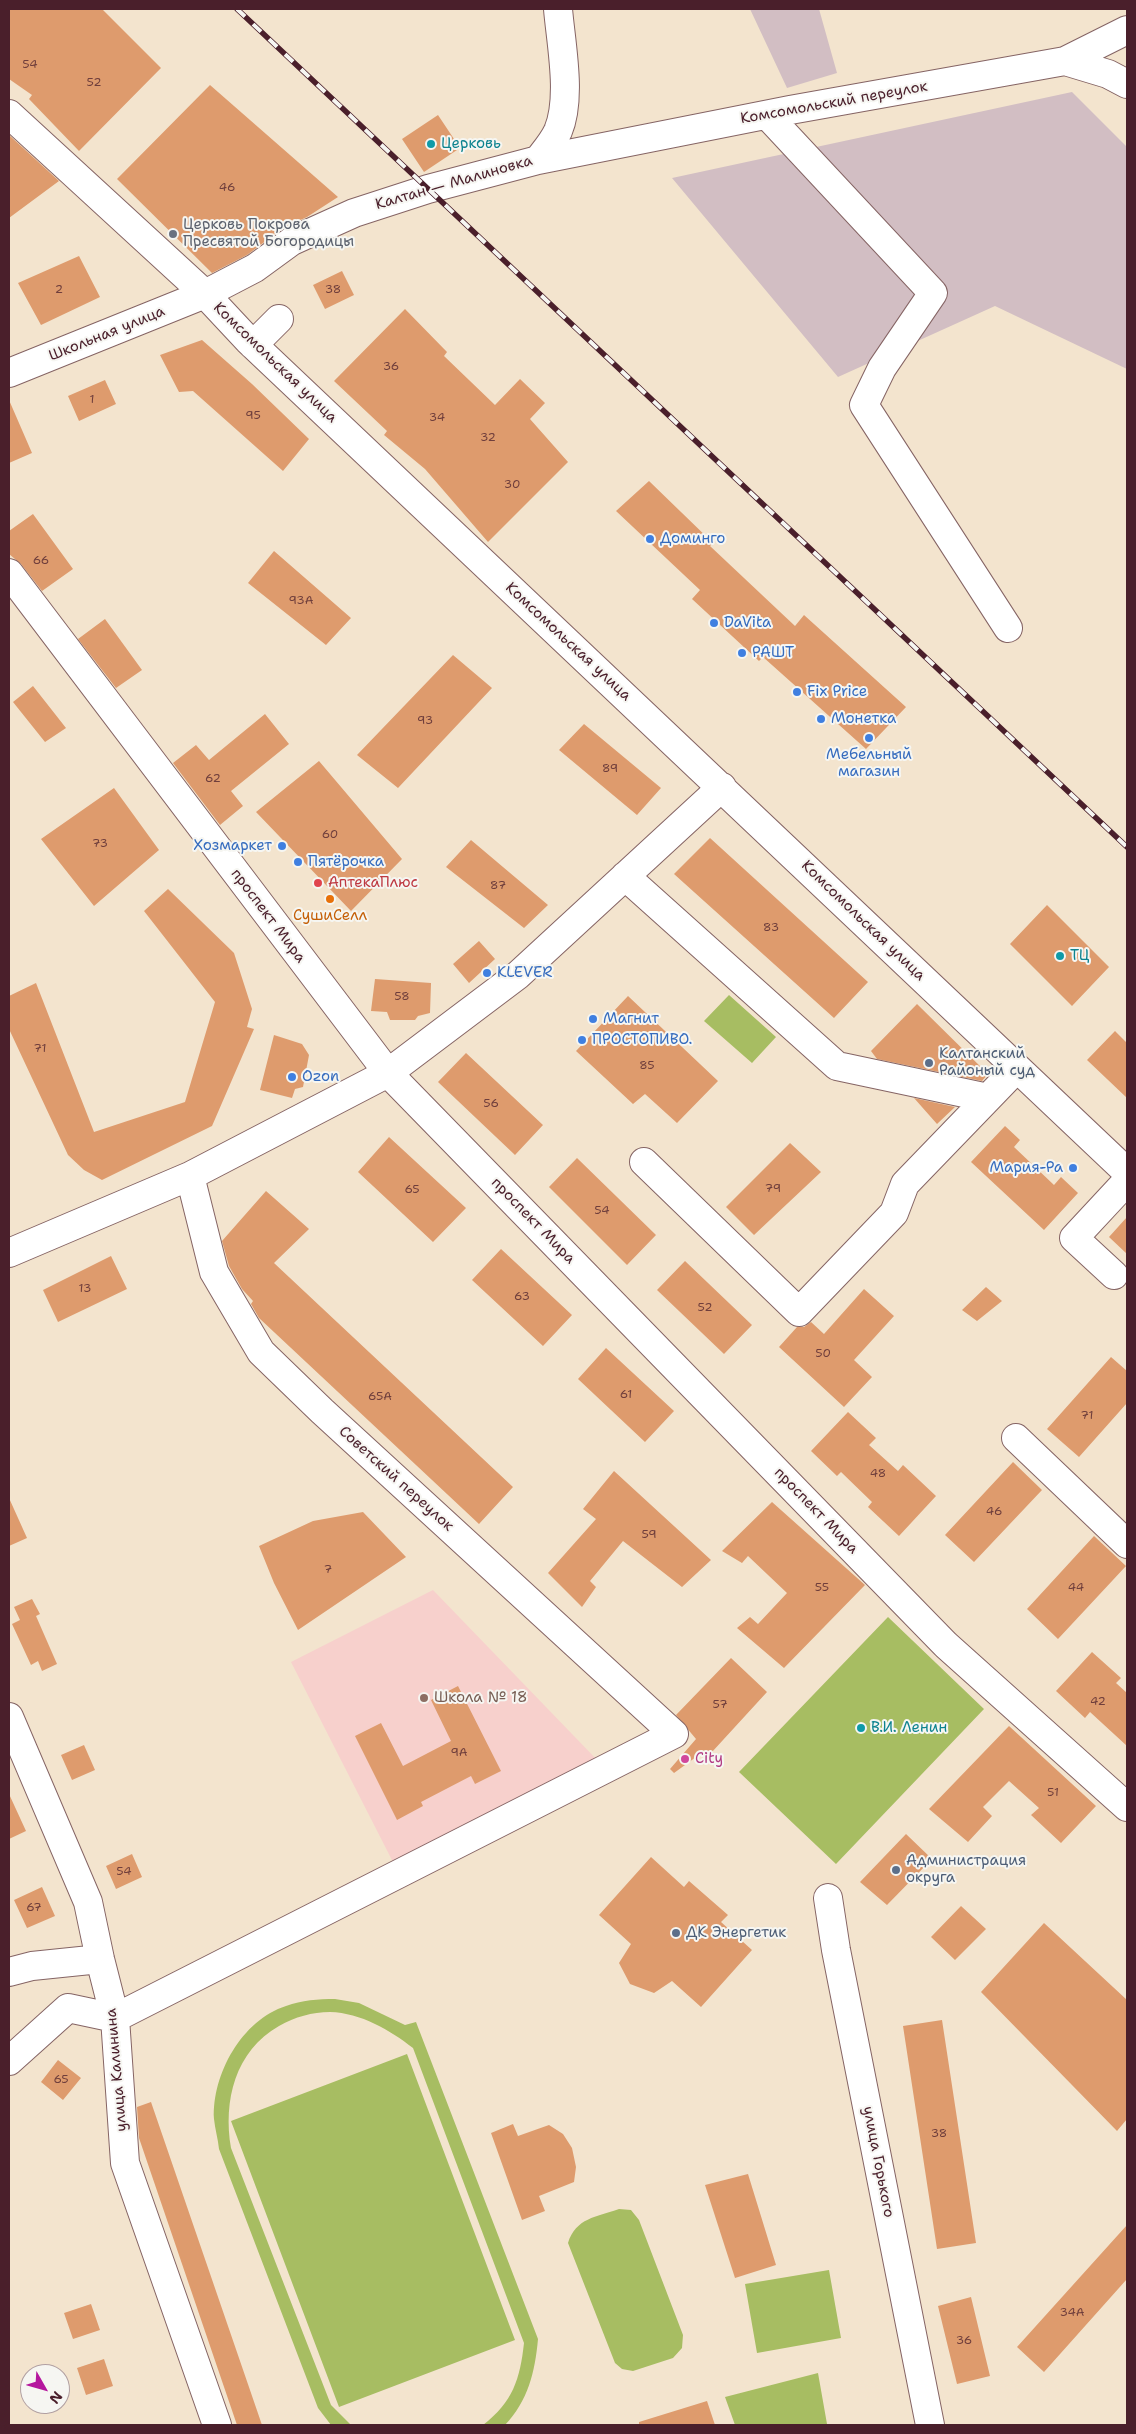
<!DOCTYPE html>
<html>
<head>
<meta charset="utf-8">
<style>
  body { margin:0 }
  #map { position:relative; width:1136px; height:2434px; overflow:hidden; background:#f3e4ce; font-family:"Shantell Sans",sans-serif }
  canvas { display:block }
  .frame { position:absolute; inset:0; border:10px solid #4a1f2b; pointer-events:none }
  .north { position:absolute; left:20px; top:2364px; width:50px; height:50px; box-sizing:border-box; background:#f6f6f2; border:1px solid #b1a0a2; border-radius:50%; rotate:128deg; font-size:14px; font-weight:700; line-height:20px; text-align:center; color:#4a1f2b }
  .north::after { content:''; display:block; margin:auto; width:18px; height:22px; background:#b5179e; clip-path:polygon(50% 0,100% 100%,50% 72%,0 100%) }
</style>
</head>
<body>
<div id="map">
<canvas width="1136" height="2434"></canvas>
<div class="frame"></div>
<div class="north">N</div>
</div>
<script>
const ctx = document.querySelector('canvas').getContext('2d');
ctx.lineJoin = 'round';
function fillPath(path, color) { ctx.fillStyle = color; ctx.fill(path, 'evenodd'); }
function strokePath(path, color, width, dash) { ctx.strokeStyle = color; ctx.lineWidth = width; ctx.lineCap = dash ? 'butt' : 'round'; ctx.setLineDash(dash || []); ctx.stroke(path); }
function drawText(font, color, halo, rows, align = 'center') {
  ctx.font = font + ' "Shantell Sans",sans-serif'; ctx.lineWidth = 4; ctx.setLineDash([]); ctx.textBaseline = 'middle'; ctx.strokeStyle = halo; ctx.fillStyle = color; for (const [text, x, y, turn = 0] of rows) {
    ctx.save(); ctx.translate(x, y); ctx.rotate((+turn || 0) * Math.PI / 180); ctx.textAlign = isNaN(turn) ? turn : align; if (halo) ctx.strokeText(text, 0, 0); ctx.fillText(text, 0, 0); ctx.restore();
  }
}
fillPath(new Path2D(`
  M433 1590 601 1764 396 1868 291 1662Z`), '#f7d0cc');
fillPath(new Path2D(`
  M750 9H819L837 73 787 88Z
  M1072 92 1127 147V369L995 306 838 377 672 178Z`), '#d2bec3');
fillPath(new Path2D(`
  M729 995 776 1037 752 1063 704 1021Z
  M888 1617 984 1709 836 1864 739 1772Z
  M335 1999 359 2003 405 2025 416 2022 538 2339C535 2372 528 2401 505 2425H483C513 2402 520 2379 524 2343L413 2048C390 2030 361 2013 330 2012 312 2012 295 2017 279 2026 235 2051 223 2101 231 2148L331 2405 351 2425H331L318 2408 219 2149C218 2139 215 2129 214 2119 212 2074 242 2020 286 2006 302 2000 318 1999 335 1999Z
  M407 2054 515 2340 339 2407 231 2121Z
  M619 2209 631 2210 639 2220 683 2335 682 2348 673 2358 633 2371 622 2369 615 2363 568 2243C576 2218 596 2217 619 2209Z
  M829 2270 841 2338 757 2353 745 2284Z
  M818 2373 827 2424 735 2425 725 2397Z`), '#a7bd62');
fillPath(new Path2D(`
  M9 9H102L161 68 79 151 29 99 32 95 9 79Z
  M210 85 338 197 307 217 283 228 247 255 212 273 117 179Z
  M438 115 460 148 424 172 402 139Z
  M9 135 59 181 9 218Z
  M79 256 100 297 41 325 18 283Z
  M342 271 354 295 325 309 313 285Z
  M405 309 447 352 444 356 495 405 520 379 545 403 530 419 568 462 488 542 425 469 384 435 387 431 334 381Z
  M202 340 252 384 309 439 283 471 193 391 179 392 160 355Z
  M105 380 116 404 79 421 68 396Z
  M9 400 32 453 9 463Z
  M649 481 713 543 710 546 795 626 804 615 906 707 866 749 763 657 759 661 692 599 700 590 616 511Z
  M33 514 73 569 42 591 21 564 9 554V531Z
  M274 551 351 618 326 645 248 583Z
  M105 619 142 670 116 688 78 639Z
  M453 655 492 688 398 788 357 755Z
  M33 686 66 728 45 742 13 702Z
  M265 714 289 744 231 791 243 806 220 825 173 763 196 745 209 760Z
  M584 724 661 788 637 815 559 750Z
  M319 761 402 859 351 911 256 812Z
  M114 788 159 850 94 906 41 839Z
  M710 838 868 982 834 1018 674 874Z
  M471 840 548 905 524 928 446 867Z
  M168 889 234 953 252 1009 247 1027 254 1029 212 1126 102 1180 84 1170 68 1155 9 1029V996L36 983 94 1132 185 1102 215 1002 144 911Z
  M1047 905 1109 967 1072 1006 1010 944Z
  M479 941 495 959 469 983 453 964Z
  M375 979 431 983 430 1013 418 1016 415 1020H390L387 1012 371 1011Z
  M628 996 718 1081 677 1123 645 1094 633 1104 576 1051Z
  M917 1004 988 1074 982 1081 877 1059 871 1051Z
  M1115 1031 1127 1043V1098L1087 1060Z
  M274 1035 302 1044 309 1055 303 1087 295 1089 292 1098 260 1090Z
  M466 1053 543 1125 515 1155 438 1082Z
  M914 1098 955 1107 937 1124Z
  M1005 1126 1020 1140 1014 1147 1054 1185 1061 1177 1078 1193 1044 1230 971 1162Z
  M389 1137 466 1208 433 1242 358 1172Z
  M790 1143 821 1172 754 1235 726 1207Z
  M577 1158 656 1235 627 1265 549 1187Z
  M266 1191 309 1229 274 1263 513 1487 479 1524 259 1318 251 1304 253 1301 242 1289 229 1266 222 1241Z
  M1127 1217V1254L1109 1237Z
  M501 1249 572 1315 543 1346 472 1280Z
  M111 1256 127 1289 58 1322 43 1290Z
  M685 1261 752 1325 724 1354 657 1290Z
  M986 1287 1002 1301 977 1321 962 1310Z
  M864 1289 894 1316 854 1360 872 1377 844 1407 779 1347 797 1327H804L811 1322 824 1334Z
  M606 1348 674 1411 645 1442 578 1379Z
  M1111 1357 1127 1371V1403L1079 1457 1047 1429Z
  M848 1412 876 1438 869 1445 898 1471 903 1465 936 1496 899 1536 868 1507 872 1502 841 1472 837 1476 811 1451Z
  M1013 1462 1042 1490 974 1562 945 1535Z
  M614 1471 711 1560 682 1587 623 1541 590 1581 596 1587 582 1607 548 1573 596 1519 583 1509Z
  M9 1498 27 1538 9 1546Z
  M772 1502 865 1585 784 1668 737 1628 750 1617 758 1624 787 1593 748 1556 742 1563 722 1551Z
  M363 1512 406 1557 298 1630 274 1583 259 1546 313 1521Z
  M1094 1536 1126 1566 1058 1639 1027 1609Z
  M32 1599 40 1614 36 1616 57 1664 42 1671 38 1661 31 1665 12 1624 20 1620 14 1607Z
  M1092 1652 1121 1678 1116 1683 1127 1693V1746L1090 1712 1085 1718 1056 1691Z
  M731 1658 767 1692 712 1752H703L674 1773 670 1769 696 1739 676 1715Z
  M458 1686 501 1771 475 1784 471 1776 421 1802 423 1806 397 1820 355 1736 381 1723 403 1766 451 1741 431 1700Z
  M1009 1726 1096 1806 1061 1843 1031 1815 1039 1808 1009 1781 983 1807 992 1816 968 1842 929 1809Z
  M84 1745 95 1770 72 1780 61 1755Z
  M9 1794 26 1831 9 1839Z
  M906 1834 932 1859 887 1905 860 1882Z
  M132 1854 142 1877 116 1889 106 1866Z
  M651 1857 684 1887 689 1881 728 1915 721 1922 752 1950 701 2007 672 1981 654 1993 630 1984 619 1963 631 1944 599 1915Z
  M42 1887 55 1916 27 1928 14 1900Z
  M961 1906 986 1929 955 1960 931 1937Z
  M1044 1923 1127 2000V2119L1117 2131 981 1992Z
  M942 2020 976 2243 937 2249 903 2026Z
  M58 2060 81 2078 63 2100 41 2082Z
  M151 2102 262 2425H237L139 2138 137 2107Z
  M513 2124 518 2136 549 2125 563 2134 572 2148 576 2167 574 2182 539 2196 545 2211 522 2220 491 2133Z
  M748 2174 776 2265 735 2278 705 2185Z
  M1127 2225V2279L1044 2372 1017 2347Z
  M971 2297 990 2376 957 2384 938 2306Z
  M91 2304 100 2330 73 2339 64 2313Z
  M104 2359 113 2386 86 2395 77 2368Z
  M707 2401 715 2425H639V2422Z`), '#de9b6d');
const minor = new Path2D(`
  M1065 61 1127 30
  M9 114 205 294 248 340 1127 1172
  M767 115 933 293 882 368 864 405 1008 628
  M538 160 790 110 1065 61 1108 74 1127 84
  M253 345 279 319
  M9 373 205 294 255 268 292 241 354 213 428 189 538 160C545 151 553 142 558 131 572 98 561 44 558 9
  M9 573 388 1073 946 1645 1127 1807
  M625 876 837 1066 988 1098
  M644 1162 799 1312 894 1213 905 1184 1017 1068
  M9 1253 190 1176 388 1073 518 975 722 787
  M1114 1275 1074 1238 1127 1181
  M1016 1438 1127 1544
  M9 1717 88 1902 100 1959 115 2018 125 2163 217 2425
  M828 1898 836 1950 930 2425
  M9 1972 32 1966 100 1959
  M9 2061 68 2008 115 2018 674 1734 322 1411 261 1352 214 1272 190 1176`);
strokePath(minor, '#856464', 30);
strokePath(minor, '#fff', 28);
const rail = new Path2D(`
  M237 9 1127 847`);
strokePath(rail, '#4a1f2b', 5.5);
strokePath(rail, '#f6f6f2', 4, [11]);
for (const [x, y, r, color] of [
  [431,144,5,"#0f9aa8"],
  [173,234,5,"#6b7280"],
  [650,539,5,"#3f7fe0"],
  [714,623,5,"#3f7fe0"],
  [742,653,5,"#3f7fe0"],
  [797,692,5,"#3f7fe0"],
  [821,719,5,"#3f7fe0"],
  [869,738,5,"#3f7fe0"],
  [282,846,5,"#3f7fe0"],
  [298,862,5,"#3f7fe0"],
  [318,883,5,"#e0444e"],
  [330,899,5,"#e8710a"],
  [1060,956,5,"#0f9aa8"],
  [487,973,5,"#3f7fe0"],
  [593,1019,5,"#3f7fe0"],
  [582,1040,5,"#3f7fe0"],
  [929,1063,5,"#5c6f8a"],
  [292,1077,5,"#3f7fe0"],
  [1073,1168,5,"#3f7fe0"],
  [424,1698,5,"#8d6e63"],
  [861,1728,5,"#0f9aa8"],
  [685,1759,5,"#d1479c"],
  [896,1870,5,"#5c6f8a"],
  [676,1933,5,"#5c6f8a"]
]) { const dot = new Path2D(); dot.arc(x, y, r, 0, 2 * Math.PI); ctx.fillStyle = color; ctx.fill(dot); strokePath(dot, '#f6f6f2', 2); }
drawText('12px', '#6f3e3c', null, [
  ["54",30,65],
  ["52",94,83],
  ["46",227,188],
  ["2",59,290],
  ["38",333,290],
  ["36",391,367],
  ["1",92,400],
  ["95",253,416],
  ["34",437,418],
  ["32",488,438],
  ["30",512,485],
  ["66",41,561],
  ["93А",301,601],
  ["93",425,721],
  ["89",610,769],
  ["62",213,779],
  ["60",330,835],
  ["73",100,844],
  ["87",498,886],
  ["83",771,928],
  ["58",402,997],
  ["71",40,1049],
  ["85",647,1066],
  ["56",491,1104],
  ["79",773,1189],
  ["65",412,1190],
  ["54",602,1211],
  ["13",85,1289],
  ["63",522,1297],
  ["52",705,1308],
  ["50",823,1354],
  ["61",626,1395],
  ["65А",380,1397],
  ["71",1087,1416],
  ["48",878,1474],
  ["46",994,1512],
  ["59",649,1535],
  ["7",328,1570],
  ["55",822,1588],
  ["44",1076,1588],
  ["42",1098,1702],
  ["57",720,1705],
  ["9А",459,1753],
  ["51",1053,1793],
  ["54",124,1872],
  ["67",34,1908],
  ["65",61,2080],
  ["38",939,2134],
  ["34А",1072,2313],
  ["36",964,2341]
]);
drawText('15px', '#4a1f2b', '#f6f6f2', [
  ["Комсомольский переулок",834,103,-10],
  ["Калтан — Малиновка",454,183,-16],
  ["Школьная улица",107,334,-22],
  ["Комсомольская улица",275,363,44],
  ["Комсомольская улица",568,642,43],
  ["проспект Мира",268,916,53],
  ["Комсомольская улица",863,921,44],
  ["проспект Мира",533,1221,46],
  ["Советский переулок",396,1479,42],
  ["проспект Мира",816,1511,46],
  ["улица Калинина",117,2070,-95],
  ["улица Горького",878,2162,79]
]);
drawText('15px', '#0d838f', '#f6f6f2', [
  ["Церковь",441,144],
  ["ТЦ",1070,956],
  ["В.И. Ленин",871,1728]
], 'left');
drawText('15px', '#5b616d', '#f6f6f2', [
  ["Церковь Покрова",183,225],
  ["Пресвятой Богородицы",183,242]
], 'left');
drawText('15px', '#366cbe', '#f6f6f2', [
  ["Доминго",660,539],
  ["DaVita",724,623],
  ["РАШТ",752,653],
  ["Fix Price",807,692],
  ["Монетка",831,719],
  ["Мебельный",869,755,"center"],
  ["магазин",869,772,"center"],
  ["Хозмаркет",272,846,"right"],
  ["Пятёрочка",308,862],
  ["KLEVER",497,973],
  ["Магнит",603,1019],
  ["ПРОСТОПИВО.",592,1040],
  ["Ozon",302,1077],
  ["Мария-Ра",1063,1168,"right"]
], 'left');
drawText('15px', '#be3a42', '#f6f6f2', [
  ["АптекаПлюс",328,883]
], 'left');
drawText('15px', '#c56008', '#f6f6f2', [
  ["СушиСелл",330,916]
]);
drawText('15px', '#4e5e75', '#f6f6f2', [
  ["Калтанский",939,1054],
  ["Районый суд",939,1071],
  ["Администрация",906,1861],
  ["округа",906,1878],
  ["ДК Энергетик",686,1933]
], 'left');
drawText('15px', '#785e54', '#f6f6f2', [
  ["Школа № 18",434,1698]
], 'left');
drawText('15px', '#b23c85', '#f6f6f2', [
  ["City",695,1759]
], 'left');
</script>
</body>
</html>
